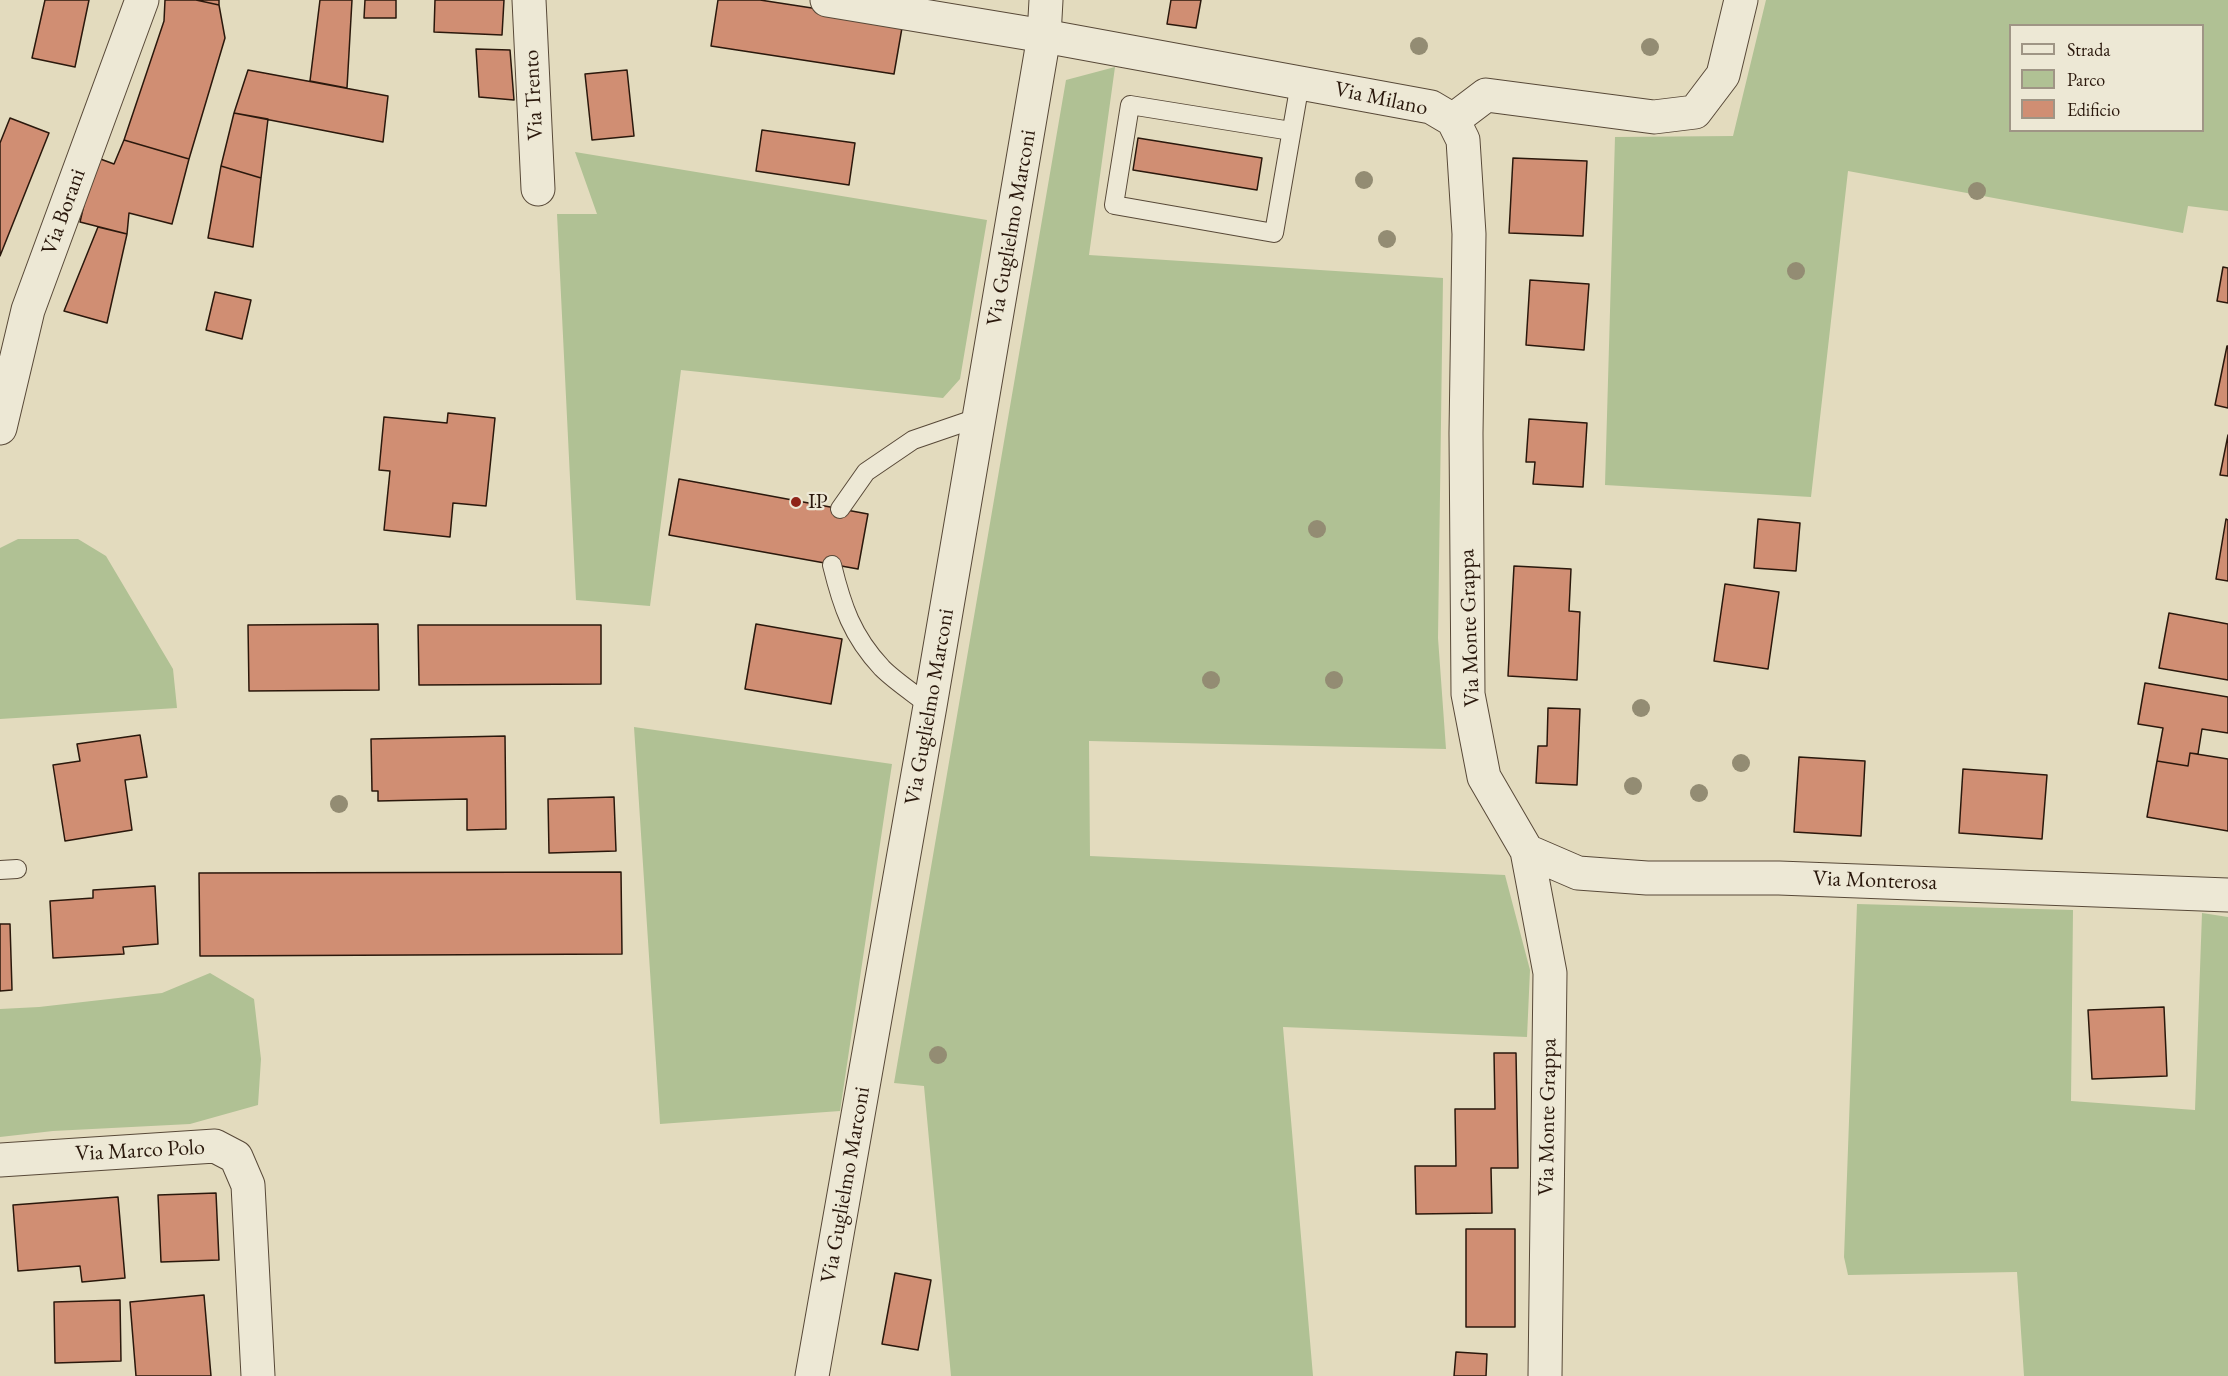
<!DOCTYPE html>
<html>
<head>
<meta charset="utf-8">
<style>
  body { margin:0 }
  #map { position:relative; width:2228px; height:1376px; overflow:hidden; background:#e3dbbe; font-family:"EB Garamond",serif }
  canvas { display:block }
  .legend { position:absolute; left:2009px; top:24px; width:195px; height:108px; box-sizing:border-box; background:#ede8d5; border:2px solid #9f9585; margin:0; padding:8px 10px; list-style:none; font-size:18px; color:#2a180c }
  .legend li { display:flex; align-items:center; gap:12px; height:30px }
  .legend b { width:30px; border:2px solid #9f9585 }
</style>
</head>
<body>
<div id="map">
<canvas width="2228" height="1376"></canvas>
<ul class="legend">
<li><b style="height:8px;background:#ede8d5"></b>Strada</li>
<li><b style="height:16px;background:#b0c194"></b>Parco</li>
<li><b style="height:16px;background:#d08e73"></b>Edificio</li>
</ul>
</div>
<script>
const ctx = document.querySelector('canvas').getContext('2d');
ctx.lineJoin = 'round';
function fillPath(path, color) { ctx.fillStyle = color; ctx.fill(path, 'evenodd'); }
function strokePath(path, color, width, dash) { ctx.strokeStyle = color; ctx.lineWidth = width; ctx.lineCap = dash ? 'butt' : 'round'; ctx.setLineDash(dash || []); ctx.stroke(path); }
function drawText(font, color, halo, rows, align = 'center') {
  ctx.font = font + ' "EB Garamond",serif'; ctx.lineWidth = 4.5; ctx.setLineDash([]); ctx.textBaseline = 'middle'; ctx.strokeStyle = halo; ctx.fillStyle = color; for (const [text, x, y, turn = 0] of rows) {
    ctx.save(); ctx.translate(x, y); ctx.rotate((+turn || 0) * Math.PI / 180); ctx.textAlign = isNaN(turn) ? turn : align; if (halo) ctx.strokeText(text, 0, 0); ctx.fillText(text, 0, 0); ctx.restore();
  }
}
fillPath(new Path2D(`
  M1766 0H2228V211L2188 206 2183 233 1848 171 1811 497 1605 485 1615 137 1733 136ZM2010 26H2202V130H2010Z
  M1115 67 1089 255 1443 278 1438 638 1446 749 1089 741 1090 856 1505 875 1530 970 1527 1037 1283 1027 1313 1376H951L924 1086 894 1083 1066 80Z
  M575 152 987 220 960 379 943 398 681 370 650 606 576 600 557 214H597Z
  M18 539H78L106 556 173 669 177 708 0 719V548Z
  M634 727 892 764 840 1111 660 1124Z
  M1857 904 2073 910 2071 1101 2195 1110 2202 913 2228 917V1376H2024L2017 1272 1848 1275 1844 1257Z
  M210 973 254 999 261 1059 258 1105 190 1124 53 1131 0 1137V1009L39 1007 162 993Z`), '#b0c194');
const building = new Path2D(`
  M45 0H89L75 67 32 58Z
  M165 0H196L219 5 225 38 189 159 124 140 164 21Z
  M196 0H219V5Z
  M320 0H352L347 88 310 81Z
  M365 0H396V18H364Z
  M435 0H504L502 35 434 32Z
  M718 0H760L903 22 894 74 711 46Z
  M1171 0H1201L1196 28 1167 24Z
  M476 49 510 50 514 100 479 97Z
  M248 70 388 96 383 142 234 113Z
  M627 70 634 136 592 140 585 74Z
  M234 113 268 119 261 178 221 166Z
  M10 118 49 133 0 256V143Z
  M762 130 855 143 849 185 756 171Z
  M1138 138 1262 158 1257 190 1133 170Z
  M124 140 189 159 172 224 129 213 127 234 80 222 95 157 114 164Z
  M1513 158 1587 161 1583 236 1509 233Z
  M221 166 261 178 253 247 208 238Z
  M98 227 127 234 107 323 64 311Z
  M2223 267 2228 268V303L2217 301Z
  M1530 280 1589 284 1584 350 1526 345Z
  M215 292 251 300 242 339 206 330Z
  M2227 346H2228V408L2215 405Z
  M448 413 495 418 486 506 453 503 450 537 384 530 390 471 379 470 384 417 447 423Z
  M1529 419 1587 423 1583 487 1533 484 1535 462H1526Z
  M2228 435V476L2220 475Z
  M679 479 868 514 858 569 669 535Z
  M1758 519 1800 523 1796 571 1754 568Z
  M2226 519 2228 520V581L2216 579Z
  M1514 566 1571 569 1569 611 1580 612 1577 680 1508 676Z
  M1725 584 1779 592 1768 669 1714 661Z
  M2169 613 2228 624V680L2159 668Z
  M378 624 379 690 249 691 248 625Z
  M756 624 842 639 831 704 745 689Z
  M418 625H601V684L419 685Z
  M2145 683 2228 697V733L2202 729 2198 754 2190 753 2188 766 2157 761 2163 728 2138 724Z
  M1548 708 1580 709 1577 785 1536 783 1538 746H1547Z
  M140 735 147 777 125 780 132 830 65 841 53 765 80 761 77 744Z
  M505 736 506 829 467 830V799L378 801V791H372L371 739Z
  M2190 753 2228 759V831L2147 817 2157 761 2188 766Z
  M1799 757 1865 761 1861 836 1794 832Z
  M1963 769 2047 775 2042 839 1959 833Z
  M614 797 616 851 549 853 548 799Z
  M621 872 622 954 200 956 199 873Z
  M155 886 158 944 123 947 124 954 53 958 50 901 93 898V890Z
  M0 924H10L12 990 0 991Z
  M2164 1007 2167 1076 2092 1079 2088 1010Z
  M1494 1053H1516L1518 1168H1491L1492 1213 1416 1214 1415 1166H1456L1455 1109H1495Z
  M216 1193 219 1260 161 1262 158 1195Z
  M118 1197 125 1278 82 1282 80 1266 18 1271 13 1205Z
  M1466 1229H1515V1327H1466Z
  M895 1273 931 1280 918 1350 882 1344Z
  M204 1295 211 1376H136L130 1302Z
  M120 1300 121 1361 55 1363 54 1302Z
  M1456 1352 1487 1354 1486 1376H1454Z`);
fillPath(building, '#d08e73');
strokePath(building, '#2a180c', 1.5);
const service = new Path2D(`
  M1291 131 1130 105 1114 205 1274 233 1300 83
  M840 509 866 472 913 440 980 417
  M832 565C842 606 852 636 882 668 896 682 915 694 930 706
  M0 870 17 869`);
const minor = new Path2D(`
  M529 0 538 189
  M827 0 1044 36 1431 107 1453 120 1486 95 1654 117 1695 112 1723 75 1741 0
  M1453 120 1463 140 1469 234 1466 433 1468 694 1484 777 1527 851 1550 973 1545 1376
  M0 428 28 310 142 0
  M1527 851 1578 873 1647 878H1779L2228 895
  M0 1160 215 1146 236 1157 248 1185 258 1376`);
const tertiary = new Path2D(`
  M812 1376 930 706 1044 36 1046 0`);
strokePath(service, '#584938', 20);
strokePath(minor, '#584938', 35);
strokePath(tertiary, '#584938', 35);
strokePath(service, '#ede8d5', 18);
strokePath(minor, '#ede8d5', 33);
strokePath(tertiary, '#ede8d5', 33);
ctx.fillStyle = '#938c73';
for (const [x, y] of [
  [1419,46],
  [1650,47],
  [1364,180],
  [1977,191],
  [1387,239],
  [1796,271],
  [1317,529],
  [1211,680],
  [1334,680],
  [1641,708],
  [1741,763],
  [1633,786],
  [1699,793],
  [339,804],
  [938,1055]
]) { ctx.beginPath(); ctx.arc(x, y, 9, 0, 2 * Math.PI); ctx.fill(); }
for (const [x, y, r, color] of [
  [796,502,6,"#8f2418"]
]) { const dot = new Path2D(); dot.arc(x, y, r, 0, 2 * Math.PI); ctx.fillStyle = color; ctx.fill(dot); strokePath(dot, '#ede8d5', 2); }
drawText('22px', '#2a180c', '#ede8d5', [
  ["Via Trento",534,95,-93],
  ["Via Milano",1381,99,12],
  ["Via Borani",64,212,-70],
  ["Via Guglielmo Marconi",1012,228,-80],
  ["Via Monte Grappa",1470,628,-92],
  ["Via Guglielmo Marconi",930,707,-80],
  ["Via Monterosa",1875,881,2],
  ["Via Monte Grappa",1548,1117,-89],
  ["Via Marco Polo",140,1151,-3],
  ["Via Guglielmo Marconi",846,1185,-80]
]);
drawText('22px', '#2a180c', '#ede8d5', [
  ["IP",808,502]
], 'left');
</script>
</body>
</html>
